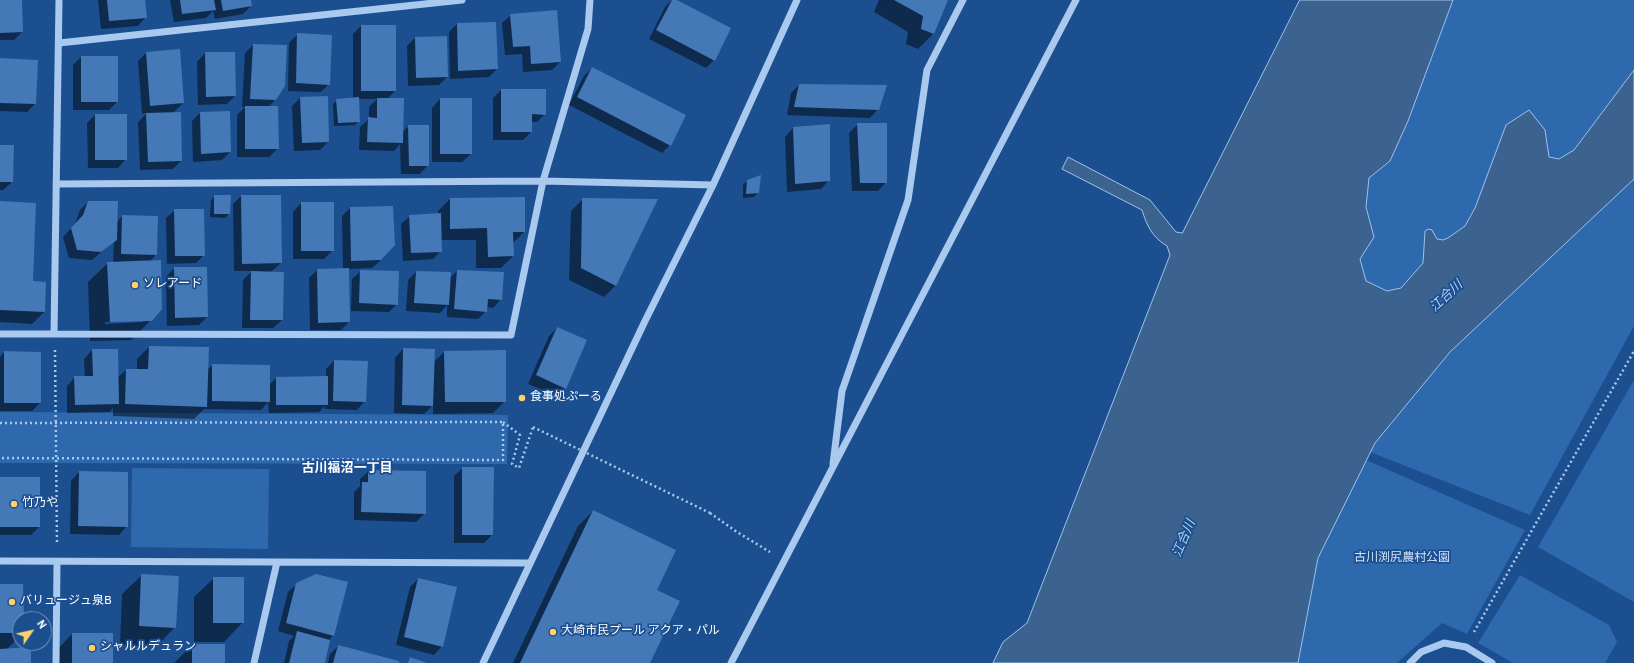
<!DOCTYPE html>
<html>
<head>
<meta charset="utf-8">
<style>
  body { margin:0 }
  #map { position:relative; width:1634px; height:663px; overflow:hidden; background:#1b4f8f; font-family:Overpass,sans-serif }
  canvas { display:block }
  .north { position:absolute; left:12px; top:611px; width:40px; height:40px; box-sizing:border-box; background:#1b4f8f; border:1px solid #7695bc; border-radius:50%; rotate:56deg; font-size:11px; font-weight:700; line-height:16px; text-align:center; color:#fff }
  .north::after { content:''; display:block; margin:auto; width:14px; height:18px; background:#ffd166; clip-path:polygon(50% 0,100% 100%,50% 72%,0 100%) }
</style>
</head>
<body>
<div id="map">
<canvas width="1634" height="663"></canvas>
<div class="north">N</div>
</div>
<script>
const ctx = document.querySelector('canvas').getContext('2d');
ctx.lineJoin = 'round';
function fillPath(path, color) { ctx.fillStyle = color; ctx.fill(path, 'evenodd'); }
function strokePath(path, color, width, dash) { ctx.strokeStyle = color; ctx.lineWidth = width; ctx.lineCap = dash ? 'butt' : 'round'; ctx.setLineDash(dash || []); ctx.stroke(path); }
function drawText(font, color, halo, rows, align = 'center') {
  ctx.font = font + ' Overpass,"Noto Sans JP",sans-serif'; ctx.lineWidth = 3.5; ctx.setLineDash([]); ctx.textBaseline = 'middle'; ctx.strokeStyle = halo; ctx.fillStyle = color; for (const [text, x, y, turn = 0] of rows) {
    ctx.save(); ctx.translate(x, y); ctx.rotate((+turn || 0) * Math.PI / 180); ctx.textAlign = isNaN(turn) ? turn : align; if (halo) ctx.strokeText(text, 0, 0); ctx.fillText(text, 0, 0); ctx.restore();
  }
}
fillPath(new Path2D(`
  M1453 0H1634V70L1574 150 1559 159 1549 157 1545 130 1475 208 1465 226 1448 238 1443 240 1437 239 1434 234 1425 231 1423 263 1401 288 1387 291 1366 281 1360 259 1374 237 1366 207 1369 178 1390 161 1408 121Z
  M1634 179V326L1530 515 1370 452 1375 443 1450 352Z
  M1634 380V602L1538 547Z
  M0 412 508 415 507 464 0 463Z
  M1366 460 1525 530 1467 634 1442 623 1397 663H1298L1318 558Z
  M132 468 269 469 268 549 131 547Z
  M1520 575 1609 625 1617 642 1605 663H1513L1478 643Z`), '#2e69ad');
const water = new Path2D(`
  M1300 0H1453L1408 121 1390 161 1369 178 1366 207 1374 237 1360 259 1366 281 1387 291 1401 288 1423 263 1425 231 1428 229 1432 230 1437 239 1443 240 1448 238 1465 226 1475 208 1506 125 1529 110 1545 130 1549 157 1559 159 1574 150 1634 70V179L1450 352 1375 443 1318 558 1298 663H993L1003 642 1027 623 1170 255 1167 246C1152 237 1147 226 1142 210L1062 169 1068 157 1150 200 1176 232 1182 233Z`);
fillPath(water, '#3c6290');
strokePath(water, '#9cc4f0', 1);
fillPath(new Path2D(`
  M0 0H21L22 32 14 40H0Z
  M98 0H144L146 17 138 26 101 29Z
  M170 0H250L251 6 243 14 215 19 213 11 206 18 174 22Z
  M672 0H675L714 60 706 68 649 39 665 7Z
  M879 0H947L934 33 918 49 906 44 908 32 874 12Z
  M511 15 560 62 552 70 523 72 522 54 505 55 502 23Z
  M495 23 497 69 489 77 450 79 449 32 457 24Z
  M361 26 395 91 387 99 402 132 409 126 428 165 420 174H401L400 144 394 151 359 150 360 127 369 119V107L377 99H358L359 121 355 125 334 126 333 104 337 100 353 99V34Z
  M298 34 329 84 321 92 288 91 289 43Z
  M415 38 447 77 439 85 408 86 407 46Z
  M253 45 286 46 275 100 268 107 278 148 269 157H237V115L245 107H242L245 53Z
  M146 53 183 103 173 113 181 161 173 169 140 170 138 122 147 113 142 114 138 61Z
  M205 53H234L235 96 227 104 198 105 197 62Z
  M81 57H117V102L109 110H73V65Z
  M0 59 35 104 27 112 0 111Z
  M592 68 670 145 662 153 569 105 584 76Z
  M799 85 878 109 870 118 787 115 791 93Z
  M501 90 545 114 537 122H531V132L523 140H493V98Z
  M300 98 328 142 320 150 294 151 292 106Z
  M440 99 471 154 462 162H432V108Z
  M229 112 230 152 222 160 193 162 192 121 200 113Z
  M95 115 126 159 118 168H88L87 123Z
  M858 124 886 182 878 191H852L849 133Z
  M829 125V180L821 189 787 192 785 137 793 128Z
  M0 146 12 182 3 190H0Z
  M747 181 758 192 754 197 743 198V185Z
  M215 196 229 214 225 218 210 217 211 200Z
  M241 196 281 263 271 272 282 320 273 328H242L243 280 252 271H234L233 204Z
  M450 199 524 232 512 244 513 256 501 268H476V240H441V251L433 259 403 261 401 224 410 216 438 214V211Z
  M583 199 616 285 604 297 569 280 571 211Z
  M0 202 44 312 32 324 0 322Z
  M88 202 117 222 122 216 156 255 149 262 151 320 131 340 90 341 88 282 108 263H113L114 241 92 260 69 258 63 237 75 224 80 210ZM143 320V322L105 324V322Z
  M301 203 333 250 324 259H293V212Z
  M350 208 381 260 372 268 348 269 349 322 341 330H310L309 278 317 270 343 269 342 216Z
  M175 210 204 255 196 263 167 264 166 218Z
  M174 268 207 317 199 325 167 326 166 277Z
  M361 271 397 304 389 312 351 311 352 279Z
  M457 271 501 299 493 308 486 307V311L478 319 447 317V305L440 313 406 311 408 280 416 272 449 279Z
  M557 328 565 388 557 396 528 384 549 336Z
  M149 347 207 370 213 365 269 385 276 378 326 377V369L334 361 365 401 357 410 325 409V406L319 412 269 413 268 402 261 410 204 409 194 419 113 416V408L110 412 67 413V386L75 377H85L84 359 92 350 117 378 126 370H137V359Z
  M403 349 433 363 444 352 505 401 493 413 433 414V405L424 414 394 413 395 358Z
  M4 352 40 403 32 411H0V357Z
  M463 468 492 535 484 543H454V476Z
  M369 471 425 513 416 522 354 520V492L360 486V479Z
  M79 472 127 526 119 535 70 534 71 481Z
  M0 478 39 527 31 535H0Z
  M593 511 655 591 649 663H513L578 526Z
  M142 575 175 627 156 647 120 645 122 594Z
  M214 578 243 622 224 642H194V597Z
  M418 579 442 646 434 655 396 645 410 587Z
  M297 584 333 635 330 639 324 663H284L289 641 294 636 278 631 288 592Z
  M0 585 23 619H20V636L7 649 30 663H0Z
  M72 634 112 663H53V654Z
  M192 645 224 663H174Z
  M338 646 398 663H328L330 654Z`), '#0007');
fillPath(new Path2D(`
  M0 0H22L23 32 0 33Z
  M107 0H145L147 18 109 21Z
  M180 0H214L216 10 182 14Z
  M221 0H251L252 6 223 11Z
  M672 0H677L731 28 715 61 656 30Z
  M894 0H948L934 34 921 29 923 16Z
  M557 10 561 62 531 64 530 46 513 47 510 14Z
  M496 22 498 69 458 71 457 23Z
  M361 25H396V91H361Z
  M297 33 332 35 330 85 296 83Z
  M447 36 448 77 416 78 415 37Z
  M253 44 287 45 285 86 276 100 250 99Z
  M180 49 184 103 150 106 146 52Z
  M205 52H235L236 96 206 97Z
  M81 56H118V102H81Z
  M0 58 38 60 36 104 0 103Z
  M592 67 686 115 671 146 577 97Z
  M799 84 887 85 879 110 794 107Z
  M501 89H546V115L532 114V132H501Z
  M328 96 329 142 302 143 300 97Z
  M359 97 360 122 338 123 336 99Z
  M377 98H404L403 143 367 142 368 117 377 118Z
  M440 98H472V154H440Z
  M245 106H278L279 149H245Z
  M230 111 231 152 201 154 200 112Z
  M181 112 182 161 148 162 146 113Z
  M95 114H127V160H95Z
  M857 123H887V183H860Z
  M830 124V181L795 184 793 127Z
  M408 125H429V166H409Z
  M0 145H14L13 182H0Z
  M761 175 759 193 746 194 747 180Z
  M214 195H231L230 214H214Z
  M241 195H281L282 263 242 264Z
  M525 197V232H513L514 256 488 257 487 228 450 229V198Z
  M582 198 658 199 616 286 581 268Z
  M0 201 36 203 33 281 46 282 45 312 0 310Z
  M88 201H118L117 240 101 252 77 250 71 228 83 215Z
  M301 202H334V251H301Z
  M393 206 395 245 381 260 351 261 350 207Z
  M174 209H204L205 256H175Z
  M441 213 442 252 411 253 409 215Z
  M122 215 158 216 157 255 121 254Z
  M161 260 162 309 152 321 110 322 107 262Z
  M174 267H207L208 317 175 318Z
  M349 268 350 322 318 323 317 269Z
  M360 270 399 271 398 305 359 303Z
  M457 270 504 272 502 300 488 299 487 312 454 309Z
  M251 271 284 272 283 320H250Z
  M416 271 451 272 449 305 414 303Z
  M557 327 587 340 566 389 536 375Z
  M149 346 209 347 207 407 125 404 126 369H148Z
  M403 348 435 349 433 406 402 405Z
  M92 349H118L119 404 75 405 74 376H93Z
  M506 350V402H445L444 351Z
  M4 351 41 352V403H4Z
  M334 360 368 361 366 402 333 401Z
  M212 364 270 365V402L212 401Z
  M328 376V405H276V377Z
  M462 467H494L493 535H462Z
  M368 470 426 471V514L361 512 362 482H368Z
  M79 471 128 472V527L78 526Z
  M0 477H40V527H0Z
  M593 510 676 550 657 590 680 601 650 663H520Z
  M141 574 179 576 176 628 139 626Z
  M316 574 348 582 334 636 286 623 296 583Z
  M213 577H244V623H213Z
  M418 578 457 587 443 647 404 637Z
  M0 584H23L24 619H20V633H0Z
  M297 631 330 640 325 663H289Z
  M72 633H113V663H72Z
  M192 644H225V663H192Z
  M338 645 399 661V663H333Z
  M31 647V663H0V649Z
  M410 657 427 663H408Z`), '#4478b7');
strokePath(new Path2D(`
  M55 350 57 545
  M503 422 520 435 512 464 519 468 533 427
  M0 423 503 422V460L0 458
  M710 513 737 532 770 552
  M1474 632 1634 351`), '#a9c9ee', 2.5, [2, 3]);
strokePath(new Path2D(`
  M59 43 462 0
  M56 184 543 181 588 29 590 0
  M0 334H54L59 0
  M54 334 511 335 543 181 713 185
  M833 464 842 391 908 200 927 70 963 0
  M0 561 277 562 254 663
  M277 562 530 563
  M56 663 57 562
  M483 663 645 321 713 185 797 0
  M731 663 1076 0
  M1410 663 1421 652 1444 643 1466 647 1492 663`), '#a9c9ee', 7);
strokePath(new Path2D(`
  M533 427 710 513`), '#a9c9ee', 2.5, [2, 3]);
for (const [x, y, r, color] of [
  [135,285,4,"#ffd166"],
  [522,398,4,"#ffd166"],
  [14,504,4,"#ffd166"],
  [12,602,4,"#ffd166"],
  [553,632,4,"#ffd166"],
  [92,648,4,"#ffd166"]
]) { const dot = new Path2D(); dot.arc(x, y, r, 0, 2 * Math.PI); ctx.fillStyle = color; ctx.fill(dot); strokePath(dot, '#1b4f8f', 1.5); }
drawText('12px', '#fff', '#1b4f8f', [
  ["ソレアード",143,285],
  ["食事処ぷーる",530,398],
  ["竹乃や",22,504],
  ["バリュージュ泉B",20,602],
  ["大崎市民プール アクア・パル",561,632],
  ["シャルルデュラン",100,648]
], 'left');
drawText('12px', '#cfe3fa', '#1b4f8f', [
  ["古川渕尻農村公園",1402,559]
]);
drawText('italic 13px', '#b5d3f5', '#1b4f8f', [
  ["江合川",1447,297,-43],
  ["江合川",1185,539,-67]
]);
drawText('bold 13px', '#fff', '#1b4f8f', [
  ["古川福沼一丁目",347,469]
]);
</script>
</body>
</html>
